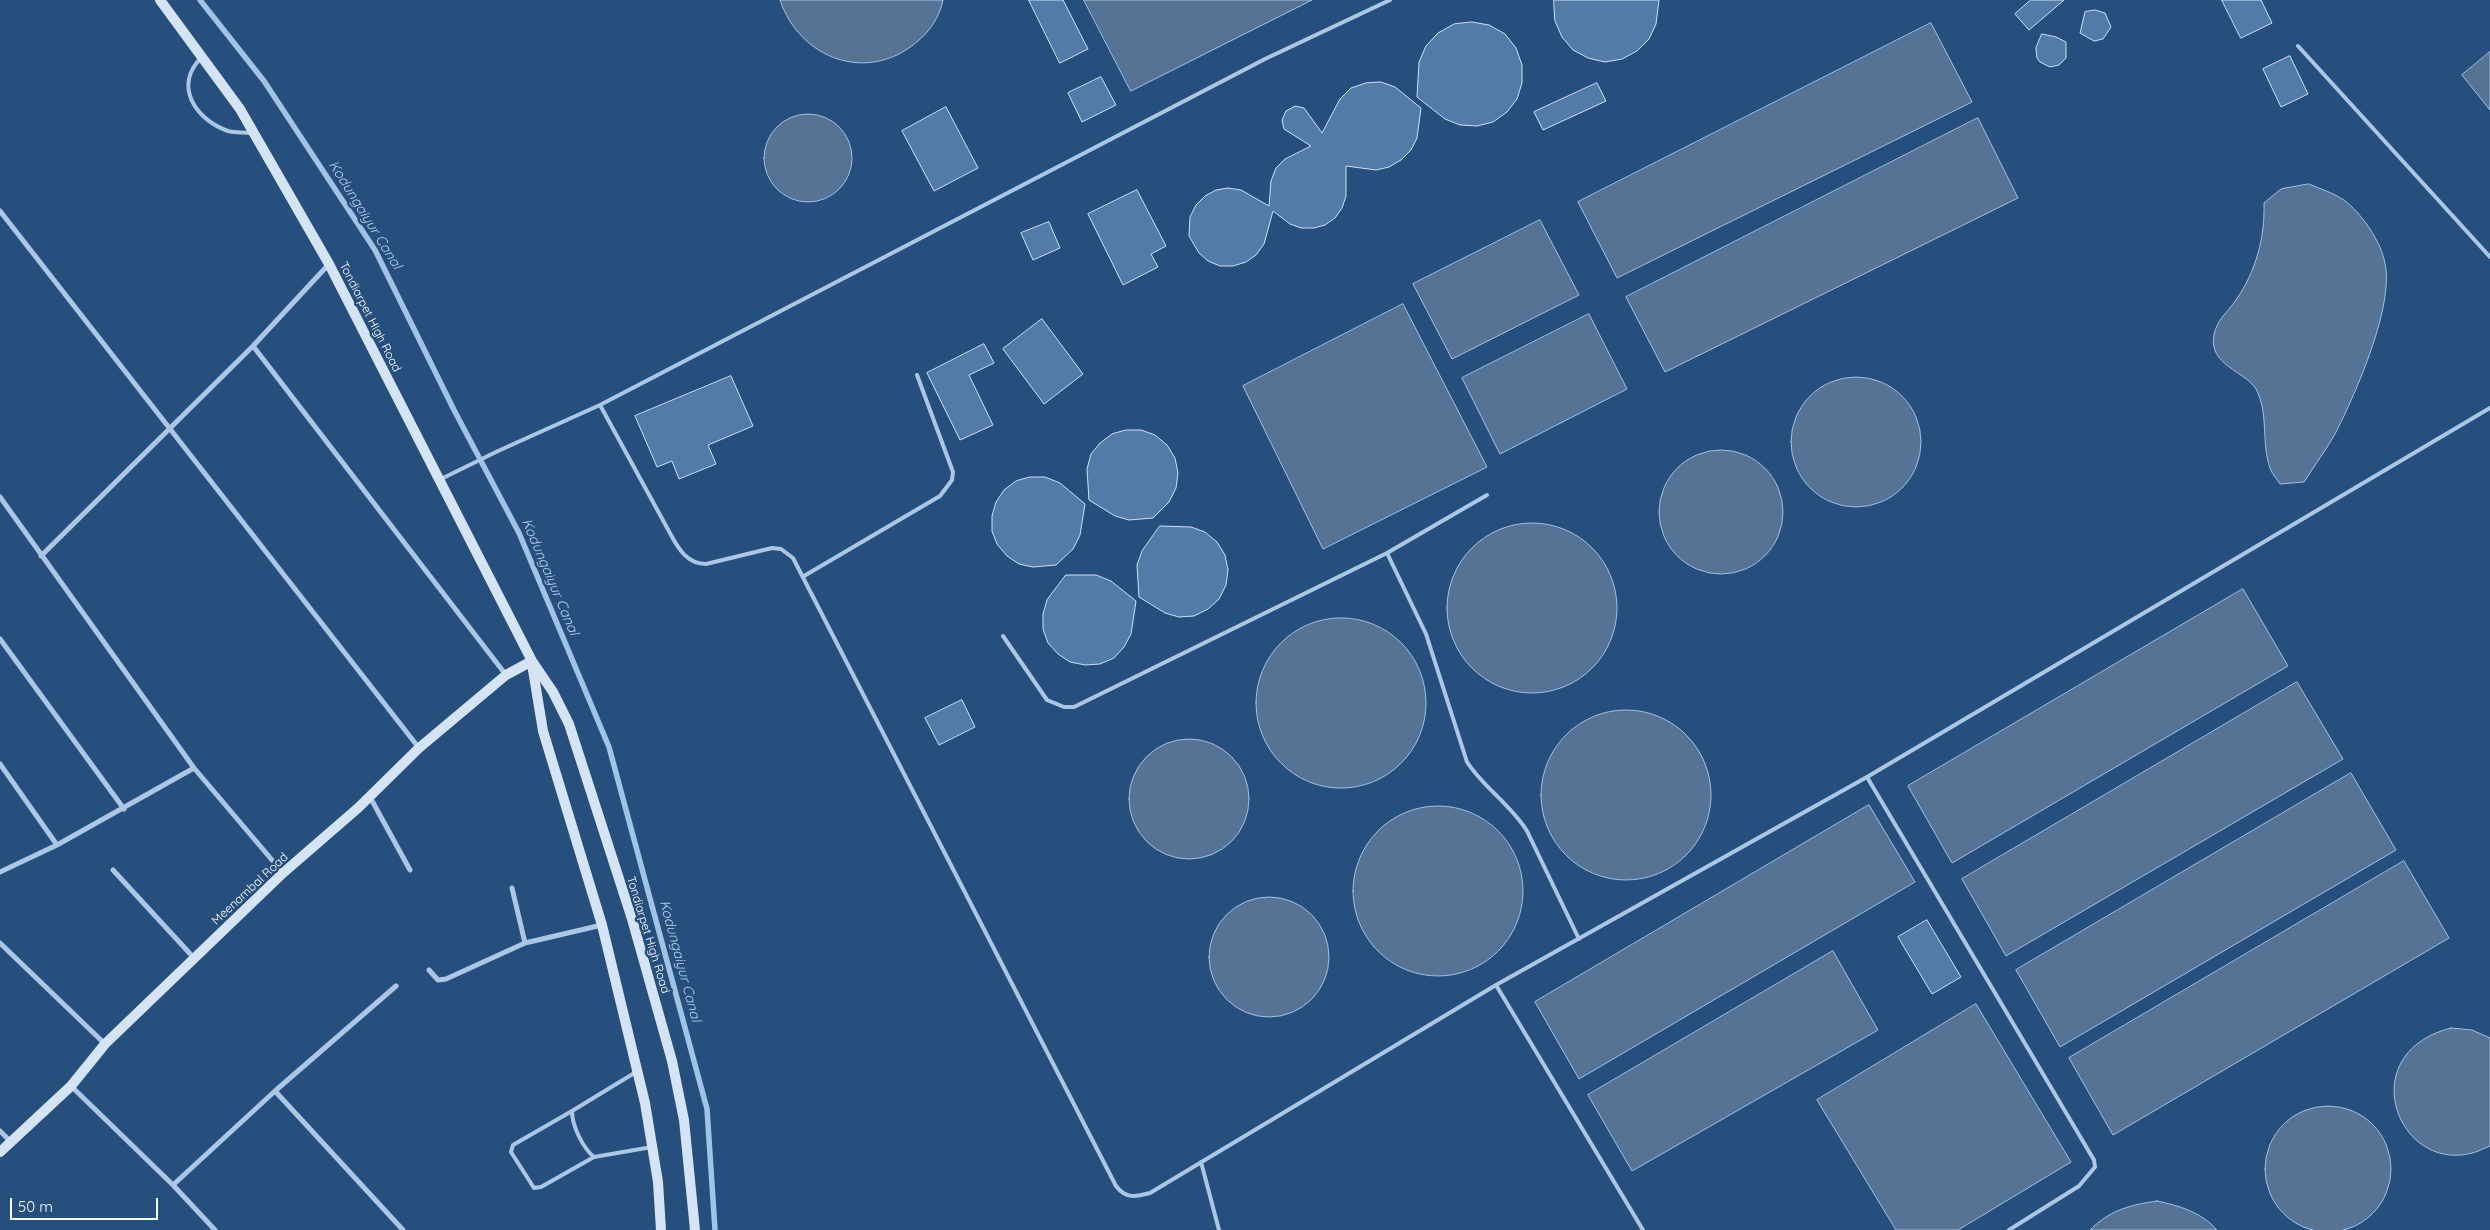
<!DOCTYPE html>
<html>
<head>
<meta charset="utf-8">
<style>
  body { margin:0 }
  #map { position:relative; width:2490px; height:1230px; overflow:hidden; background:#274f7d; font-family:Quicksand,sans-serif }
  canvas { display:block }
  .scale { position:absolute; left:10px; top:1198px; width:148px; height:22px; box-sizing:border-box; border:2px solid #fff; border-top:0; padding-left:6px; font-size:15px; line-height:18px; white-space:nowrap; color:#fff; -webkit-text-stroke:4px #274f7d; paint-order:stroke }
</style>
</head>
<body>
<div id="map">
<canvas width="2490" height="1230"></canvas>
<div class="scale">50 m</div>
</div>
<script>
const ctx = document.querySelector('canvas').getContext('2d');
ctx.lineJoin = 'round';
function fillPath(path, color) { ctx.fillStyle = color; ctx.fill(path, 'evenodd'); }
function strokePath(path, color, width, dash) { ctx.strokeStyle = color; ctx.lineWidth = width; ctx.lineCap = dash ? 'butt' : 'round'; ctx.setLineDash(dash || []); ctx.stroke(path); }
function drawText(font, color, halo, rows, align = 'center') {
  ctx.font = font + ' Quicksand,sans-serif'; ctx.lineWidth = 5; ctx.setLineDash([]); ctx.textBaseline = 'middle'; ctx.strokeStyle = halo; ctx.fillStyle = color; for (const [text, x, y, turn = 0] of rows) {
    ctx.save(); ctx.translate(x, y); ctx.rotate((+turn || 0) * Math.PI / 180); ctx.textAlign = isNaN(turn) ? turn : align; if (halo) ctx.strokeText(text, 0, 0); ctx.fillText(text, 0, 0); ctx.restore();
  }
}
const water = new Path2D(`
  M780 0H943C940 16 930 31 918 41 869 84 800 60 780 0Z
  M1084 0H1312L1131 91Z
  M1931 23 1972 102 1617 278 1578 202Z
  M2490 52V110L2462 75Z
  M764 158a44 44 0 1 1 88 0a44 44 0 1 1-88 0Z
  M1978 118 2018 198 1665 372 1626 297Z
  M2309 184C2320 189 2334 193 2344 200 2361 213 2379 239 2384 259 2397 301 2355 395 2335 434 2326 450 2314 466 2304 482L2280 484C2277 479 2272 474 2270 468 2261 443 2269 413 2256 389 2245 371 2208 365 2214 335 2217 319 2228 312 2236 300 2256 271 2265 238 2264 203L2281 189Z
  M1540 220 1579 295 1452 359 1413 284Z
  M1403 304 1487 467 1323 549 1243 386Z
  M1589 314 1627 389 1500 454 1462 378Z
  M1791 442a65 65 0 1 1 130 0a65 65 0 1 1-130 0Z
  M1659 512a62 62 0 1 1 124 0a62 62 0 1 1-124 0Z
  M1447 608a85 85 0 1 1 170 0a85 85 0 1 1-170 0Z
  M2243 589 2288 666 1952 863 1908 786Z
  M1256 703a85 85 0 1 1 170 0a85 85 0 1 1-170 0Z
  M2297 682 2343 759 2006 956 1962 879Z
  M1541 795a85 85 0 1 1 170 0a85 85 0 1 1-170 0Z
  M1129 799a60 60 0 1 1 120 0a60 60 0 1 1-120 0Z
  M2351 773 2396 850 2060 1047 2016 970Z
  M1869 805 1915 882 1579 1079 1535 1002Z
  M1353 891a85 85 0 1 1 170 0a85 85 0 1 1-170 0Z
  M2404 861 2449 938 2113 1135 2069 1058Z
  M1209 957a60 60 0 1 1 120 0a60 60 0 1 1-120 0Z
  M1833 951 1878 1030 1632 1171 1588 1095Z
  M1976 1004 2071 1162 1958 1230H1896L1817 1100Z
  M2451 1028 2472 1030 2490 1038V1146C2484 1148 2478 1152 2472 1153 2397 1173 2352 1053 2451 1028Z
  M2265 1169a63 63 0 1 1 126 0a63 63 0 1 1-126 0Z
  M2157 1201C2180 1206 2201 1212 2217 1230H2090C2110 1210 2130 1205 2157 1201Z`);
fillPath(water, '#567294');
strokePath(water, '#a1c3e5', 1);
strokePath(new Path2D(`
  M200 0 264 81 375 250 454 410 519 533 609 747 707 1109 715 1230`), '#a1c3e5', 5.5);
const building = new Path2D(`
  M1029 0H1063L1088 49 1060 63Z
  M1554 0H1659L1656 24 1649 39 1637 51 1622 59 1605 62 1588 58 1573 50 1562 37 1555 21Z
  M2031 0H2064L2029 30 2015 14Z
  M2222 0H2261L2272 23 2241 38Z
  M2095 10 2105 13 2111 27 2103 39 2094 41 2080 33 2085 12Z
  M1472 22 1489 25 1505 34 1516 48 1522 65V83L1517 99 1507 112 1493 122 1477 126 1460 125 1445 119 1417 97 1419 62 1426 46 1438 33 1454 24Z
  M2042 34 2056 37 2066 42V58L2059 65 2050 67 2040 62 2037 58 2036 48Z
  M2290 56 2308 94 2281 107 2263 69Z
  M1101 77 1116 105 1082 122 1068 93Z
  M1381 82 1395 87 1421 108 1417 138 1411 150 1401 160 1389 167 1376 170 1346 166V196L1342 208 1335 218 1325 225 1314 228H1301L1290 224 1273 211 1264 244 1256 255 1246 262 1233 266H1220L1208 261 1199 253 1189 236 1190 217 1196 205 1205 196 1216 190 1228 188 1241 190 1269 206 1271 181 1276 168 1285 159 1311 146 1284 129 1282 120 1286 111 1295 106 1304 108 1322 133 1340 99 1351 88 1366 83Z
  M1597 83 1606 101 1543 130 1534 112Z
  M946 107 978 168 934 191 902 131Z
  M1137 190 1166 246 1151 254 1158 267 1123 285 1088 214Z
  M1049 222 1060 248 1033 260 1021 233Z
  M1042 319 1083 374 1044 404 1003 349Z
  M984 344 994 363 969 375 993 425 960 440 927 373Z
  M731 376 753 426 708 445 716 464 679 479 672 461 657 467 635 416Z
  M1126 430H1141L1155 435 1167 445 1175 458 1178 473 1176 488 1169 502 1153 518 1129 520 1115 516 1089 500 1087 469 1091 454 1100 443 1112 434Z
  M1030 477H1045L1060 483 1085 504 1080 535 1073 549 1056 565 1033 567 1019 564 1007 556 997 544 992 531V516L996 502 1004 490 1016 481Z
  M1160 526 1191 527 1205 532 1217 542 1225 555 1228 570 1226 585 1219 599 1208 609 1194 616 1179 617 1165 613 1139 597 1137 565 1142 551Z
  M1066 575H1096L1111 581 1136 601 1131 634 1124 647 1114 658 1100 664 1085 665 1070 662 1058 654 1048 643 1043 629V614L1047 600Z
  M962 700 975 727 939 745 925 718Z
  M1927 920 1961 977 1932 994 1898 937Z`);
fillPath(building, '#537ba8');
strokePath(building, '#cfe1f4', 1);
strokePath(new Path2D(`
  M2298 46 2490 257
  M201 58C173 86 196 120 228 131 235 133 244 132 251 133
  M600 405 671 535C679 550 688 564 706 564L772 548 781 549 793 558 1116 1186C1126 1199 1135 1197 1150 1193L1496 985 1867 777 2490 408
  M439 480 498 451 600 405 1265 59 1390 0
  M1487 495 1387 553 1426 634 1467 762C1484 788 1511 805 1527 831L1579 939
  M804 576 940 496 952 480 953 472 917 375
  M1003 636 1047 700 1064 707H1074L1387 553
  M1867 777 2094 1160 2095 1167 2079 1186 2009 1230
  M1496 985 1643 1230
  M636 1072 572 1111C572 1126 583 1148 594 1157L652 1147
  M572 1111 513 1145 511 1152 534 1188 541 1187 594 1157
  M1201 1162 1219 1230`), '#acc7e5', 4);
strokePath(new Path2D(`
  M0 211 419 748
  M253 346 506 675
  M0 497 194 768 283 873
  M41 556 253 346 329 264
  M0 639 124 809
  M0 764 57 845
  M370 797 410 870
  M113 870 194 958
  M0 872 57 845 194 768
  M512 888 525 943
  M0 943 105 1044
  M429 970 438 980 446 979 525 943 602 925
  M71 1086 173 1185 215 1230
  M275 1091 403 1230
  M0 1131 11 1142
  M173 1185 275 1091 396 986`), '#acc7e5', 5);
strokePath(new Path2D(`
  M160 0 240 109 329 264 532 661 553 692 569 724 632 919 672 1061 684 1120 695 1230
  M532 664 543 731 602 925 645 1103 658 1182 661 1230
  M0 1152 71 1086 105 1044 283 873 358 808 419 748 506 675 532 661`), '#d5e4f5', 10);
drawText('12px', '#fff', '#274f7d', [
  ["Tondiarpet High Road",370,317,63],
  ["Meenambal Road",250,889,-43],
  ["Tondiarpet High Road",648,935,73]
]);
drawText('italic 14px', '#b8d1ed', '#274f7d', [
  ["Kodungaiyur Canal",365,215,58],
  ["Kodungaiyur Canal",550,577,67],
  ["Kodungaiyur Canal",680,961,75]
]);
</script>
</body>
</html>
